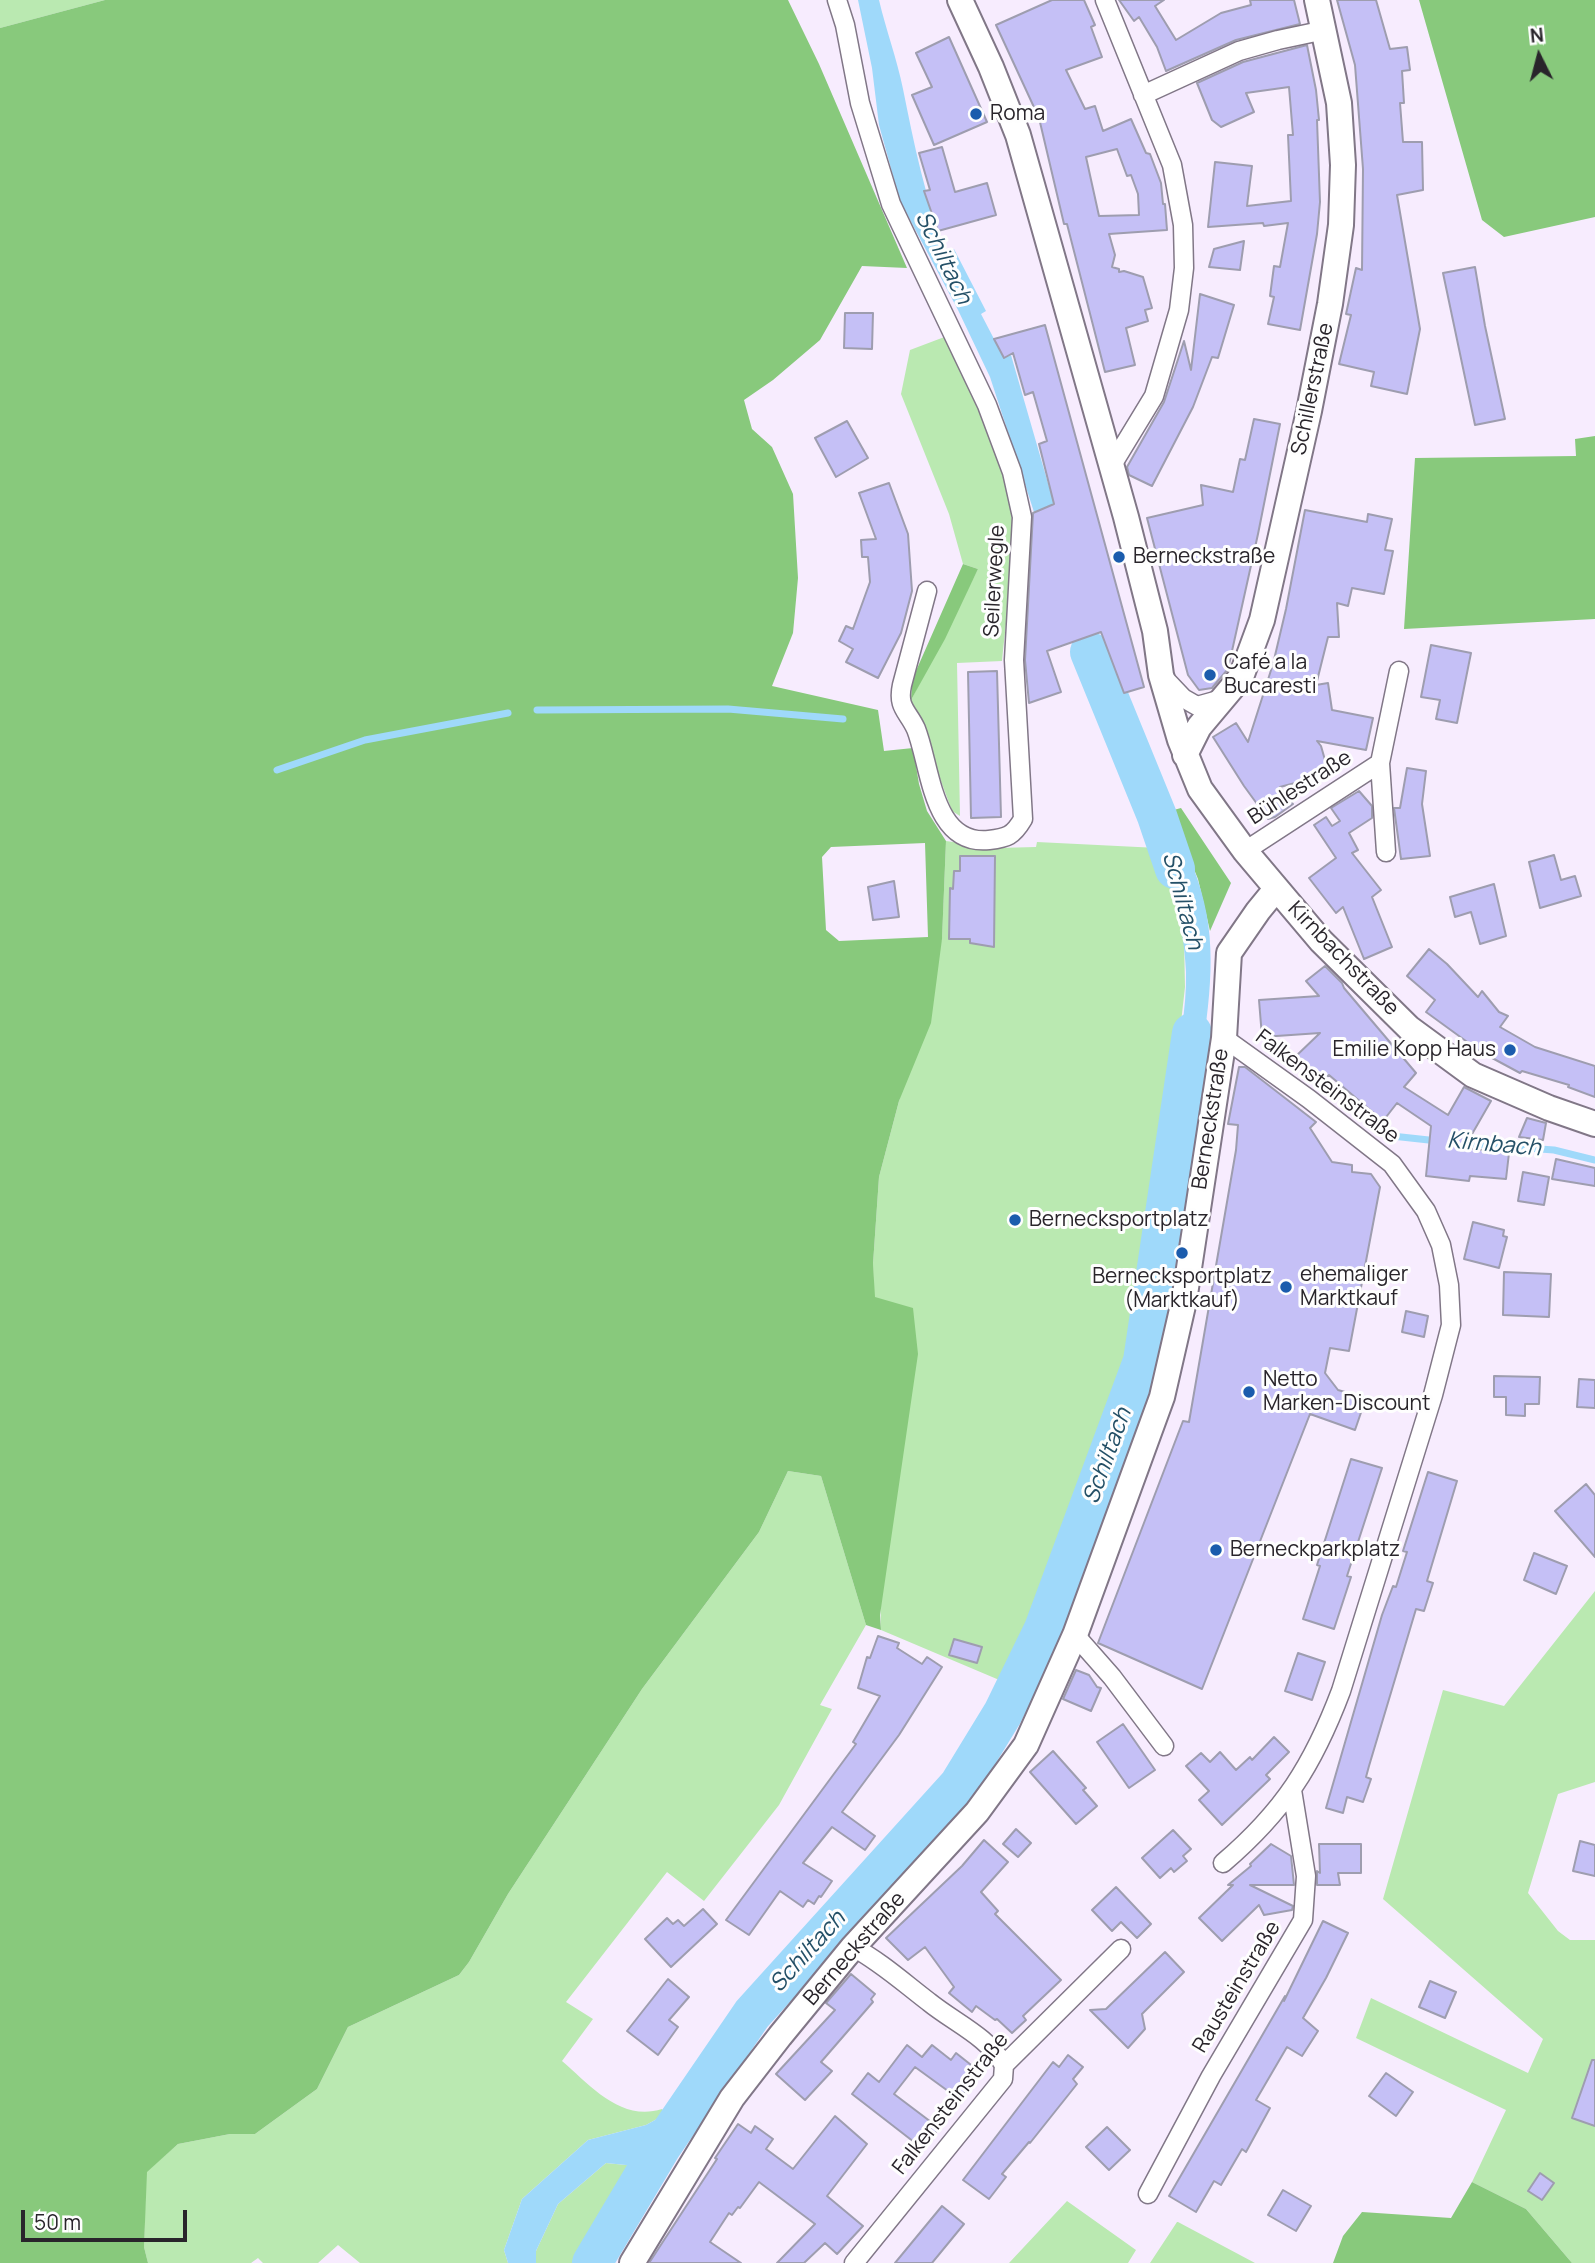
<!DOCTYPE html>
<html>
<head>
<meta charset="utf-8">
<style>
  body { margin:0 }
  #map { position:relative; width:1595px; height:2263px; overflow:hidden; background:#f7ecfe; font-family:Manrope,sans-serif }
  canvas { display:block }
  .north { position:absolute; left:1504px; top:21px; width:70px; height:70px; -webkit-text-stroke:5px #fefefe; paint-order:stroke; rotate:354deg; font-size:19px; font-weight:700; line-height:28px; text-align:center; color:#29252b }
  .north::after { content:''; display:block; margin:auto; width:24px; height:32px; background:#29252b; clip-path:polygon(50% 0,100% 100%,50% 72%,0 100%) }
  .scale { position:absolute; left:21px; top:2210px; width:166px; height:32px; box-sizing:border-box; border:4px solid #29252b; border-top:0; padding-left:9px; font-size:21px; line-height:24px; white-space:nowrap; color:#29252b; -webkit-text-stroke:5px #fefefe; paint-order:stroke }
</style>
</head>
<body>
<div id="map">
<canvas width="1595" height="2263"></canvas>
<div class="north">N</div>
<div class="scale">50 m</div>
</div>
<script>
const ctx = document.querySelector('canvas').getContext('2d');
ctx.lineJoin = 'round';
function fillPath(path, color) { ctx.fillStyle = color; ctx.fill(path, 'evenodd'); }
function strokePath(path, color, width, dash) { ctx.strokeStyle = color; ctx.lineWidth = width; ctx.lineCap = dash ? 'butt' : 'round'; ctx.setLineDash(dash || []); ctx.stroke(path); }
function drawText(font, color, halo, rows, align = 'center') {
  ctx.font = font + ' Manrope,sans-serif'; ctx.lineWidth = 6; ctx.setLineDash([]); ctx.textBaseline = 'middle'; ctx.strokeStyle = halo; ctx.fillStyle = color; for (const [text, x, y, turn = 0] of rows) {
    ctx.save(); ctx.translate(x, y); ctx.rotate((+turn || 0) * Math.PI / 180); ctx.textAlign = isNaN(turn) ? turn : align; if (halo) ctx.strokeText(text, 0, 0); ctx.fillText(text, 0, 0); ctx.restore();
  }
}
fillPath(new Path2D(`
  M0 0H105L0 28Z
  M947 336C967 379 991 423 1004 469 1021 528 1008 601 1002 661L957 663 960 816 952 811 911 700 978 569 963 564 949 514 901 394 910 350Z
  M946 841 997 848 1036 847 1037 842 1158 848 1173 888 1184 938 1185 987 1174 1085 1134 1345 1004 1682 881 1630 873 1264 879 1177 942 938Z
  M788 1471 821 1476 866 1625 820 1705 832 1709 779 1805 704 1901 667 1872 566 2002 593 2019 562 2061C591 2086 621 2122 662 2109L666 2114 646 2125 588 2140 522 2199 504 2250 508 2263H360L338 2245 318 2263H263L258 2258 251 2263H148L144 2247 146 2172 178 2144 230 2134H255L317 2089 348 2027 459 1975 469 1962 508 1894 642 1689 759 1532Z
  M1595 1591V1782L1558 1794 1528 1893 1558 1931 1570 1940H1595V2263H1572L1526 2209 1472 2182 1506 2110 1356 2038 1371 1998 1528 2073 1543 2039 1383 1899 1443 1690 1504 1706Z
  M606 2163 636 2166 574 2263H536V2251L558 2204Z
  M1067 2201 1136 2250 1128 2263H1009Z
  M1177 2222H1178L1255 2263H1150Z`), '#bae9b1');
fillPath(new Path2D(`
  M105 0H788L819 64 907 268 862 266 820 340 773 380 744 400 752 429 772 447 793 494 798 578 793 633 772 686 878 710 884 751 913 748 919 784 927 811 946 841 942 939 931 1023 899 1101 879 1177 873 1264 875 1297 913 1308 918 1354 880 1615 881 1630 866 1625 821 1476 788 1471 759 1532 642 1689 508 1894 469 1962 459 1975 348 2027 317 2089 255 2134H230L178 2144 147 2172 144 2247 148 2263H0V28ZM925 843 928 937 839 941 826 930 822 857 831 847Z
  M1419 0H1595V217L1504 237 1482 220Z
  M1595 436V619L1404 629 1415 458 1576 456 1575 439Z
  M963 564 978 569 945 639 911 700 912 680Z
  M1181 808 1231 883 1210 931 1198 879 1170 811Z
  M1472 2182 1526 2209 1572 2263H1333L1343 2236 1362 2212 1451 2218Z`), '#88c97c');
fillPath(new Path2D(`
  M858 0H879C886 30 897 59 903 89 914 144 925 198 946 251L954 249 986 311 981 314 1004 358 1011 355 1054 504 1034 512 990 377 958 310 900 201 879 125 872 68Z
  M1101 649 1164 799 1140 809 1079 656Z
  M1170 811C1181 841 1197 870 1204 902 1219 963 1205 1027 1197 1088L1174 1085C1178 1048 1187 1009 1186 972 1184 918 1167 870 1146 821Z
  M666 2114 686 2127 642 2187 595 2263H574L636 2166 606 2163 558 2204 536 2251V2263H508L504 2250 522 2199 588 2140 646 2125Z`), '#9fd9fa');
strokePath(new Path2D(`
  M537 710 728 709 843 719
  M277 770 365 740 508 713
  M1392 1136 1438 1141
  M1457 1143 1554 1150 1595 1160`), '#9fd9fa', 7);
strokePath(new Path2D(`
  M1090 652 1157 816 1175 869
  M592 2263 661 2147 752 2014 959 1785 1003 1713 1044 1629 1143 1361 1192 1033`), '#9fd9fa', 40);
const building = new Path2D(`
  M1052 0H1084L1095 25 1091 27 1102 57 1066 70 1085 109 1095 106 1103 131 1131 119 1146 153 1150 154 1161 183 1163 204H1165L1167 230 1109 234 1115 255 1112 267 1119 269V272L1124 271 1143 277 1152 308 1145 310 1148 321 1126 328 1135 365 1105 372 1067 224H1064L1039 118 996 25ZM1117 149 1127 176 1131 175 1138 194 1139 215 1099 216 1086 157Z
  M1119 0H1164L1155 6 1176 40 1221 13 1251 5 1250 0H1294L1300 24 1236 40 1166 71 1157 47 1139 17 1134 21Z
  M1337 0H1376L1390 49 1407 47 1410 70 1402 71 1404 103H1400L1403 142H1422L1423 190 1397 195 1420 329 1407 394 1371 386 1374 372 1339 364 1351 315 1346 314 1356 268 1362 270 1363 169 1355 65Z
  M949 37 987 122 934 145 912 95 932 87 916 53Z
  M1307 45 1316 90 1319 120H1317L1320 202 1317 234 1300 330 1268 324 1274 297 1270 296 1274 266 1280 267 1288 223 1264 226 1263 223 1208 227 1215 162 1252 166 1247 206 1291 201 1288 135H1293L1289 87 1246 93 1254 112 1221 127 1212 120 1197 83 1243 62Z
  M942 147 955 192 987 183 996 215 938 231 924 191 930 190 919 153Z
  M1244 241 1240 270 1209 267 1214 249Z
  M1475 267 1485 326 1505 419 1475 425 1443 273Z
  M1200 294 1234 305 1218 358 1212 357 1193 407 1152 486 1129 475 1127 467 1164 402 1184 341 1191 370Z
  M845 313H873L872 349 844 348Z
  M1045 325 1144 687 1124 693 1101 632 1047 651 1061 692 1029 703 1025 660 1033 513 1054 504 1039 444 1047 441 1033 392 1025 395 1013 353 1004 358 994 339Z
  M1254 419 1280 424 1258 534 1228 669 1212 688 1199 690 1188 675 1147 518 1203 505 1201 485 1233 492 1240 459 1245 460Z
  M847 421 868 458 836 477 815 438Z
  M889 483 908 534 912 591 901 633 878 678 846 662 853 649 839 641 846 626 853 629 870 582 868 557H862L861 540 876 539 859 493Z
  M1305 510 1367 522 1368 514 1392 519 1385 550 1393 551 1384 594 1352 588 1348 606 1337 603 1339 637H1328L1316 685 1328 683 1332 710 1373 718 1366 750 1317 741 1321 746 1329 774 1280 787 1293 804 1275 817 1268 819 1244 786 1213 737 1236 723 1248 742 1273 664 1286 609Z
  M1431 645 1471 653 1457 723 1436 719 1440 700 1421 697Z
  M997 671 1001 817 971 818 968 672Z
  M1407 768 1426 771 1422 804 1430 856 1401 859 1394 808H1400Z
  M1359 791 1372 806V818L1349 833 1358 850 1352 853 1381 890 1372 897 1392 947 1364 959 1343 907 1336 913 1309 878 1336 858 1314 825 1326 817 1332 826 1340 821 1331 808Z
  M1554 855 1561 880 1575 876 1581 896 1540 908 1529 862Z
  M960 856H995L994 947 970 943V939H949L950 888 953 889 954 871H960Z
  M894 881 899 917 873 920 868 887Z
  M1494 884 1506 936 1480 944 1471 912 1455 917 1450 897Z
  M1429 949 1447 964 1478 997 1482 991 1499 1012 1508 1016 1500 1027 1535 1047 1595 1066V1097L1568 1087 1569 1085 1522 1071 1520 1073 1481 1052 1426 1012 1435 1000 1407 976Z
  M1325 966 1342 983 1344 988 1416 1073 1404 1087 1448 1115 1464 1087 1491 1101 1464 1148 1509 1153 1506 1179 1470 1176 1469 1181 1426 1176 1431 1126 1397 1103 1383 1121 1329 1075 1320 1083 1295 1057 1320 1033 1262 1037 1259 1000 1319 996 1306 981Z
  M1239 1067H1245L1316 1122 1310 1128 1332 1162 1352 1165V1172L1371 1174 1380 1187 1349 1351 1330 1348 1325 1373 1338 1390 1366 1398 1355 1430 1310 1414 1202 1689 1098 1643 1183 1421 1189 1422 1236 1150 1238 1125 1228 1124Z
  M1527 1118 1546 1123 1543 1140 1519 1137Z
  M1556 1159 1595 1168V1186L1552 1179Z
  M1523 1172 1549 1177 1544 1205 1518 1201Z
  M1473 1222 1504 1230 1503 1236 1507 1237 1499 1268 1464 1259Z
  M1504 1272 1551 1274 1549 1317 1503 1315Z
  M1406 1311 1428 1316 1424 1337 1402 1332Z
  M1494 1376 1540 1377 1539 1404H1525V1416L1506 1415V1397H1494Z
  M1579 1379 1595 1380V1408L1577 1407Z
  M1351 1459 1382 1468 1347 1576 1351 1577 1334 1629 1303 1619 1320 1566 1317 1565Z
  M1428 1472 1457 1481 1427 1581 1433 1583 1424 1611 1416 1609 1369 1766 1366 1777 1371 1779 1363 1802 1347 1797 1343 1813 1326 1808 1382 1615 1393 1586 1396 1587 1407 1552 1403 1551Z
  M1586 1484 1595 1495V1557L1555 1511Z
  M1534 1553 1567 1566 1556 1594 1524 1580Z
  M878 1636 899 1643 897 1648 922 1664 927 1657 942 1667 899 1735 842 1812 875 1836 865 1850 832 1827 803 1863 832 1881 821 1897 819 1896 814 1904 808 1900 803 1907 780 1891 749 1935 726 1920 856 1744 853 1742 880 1696 858 1688 867 1657 870 1658Z
  M954 1639 982 1647 977 1663 949 1655Z
  M1298 1653 1325 1662 1312 1700 1285 1691Z
  M1076 1670 1089 1675 1097 1687 1101 1688 1091 1711 1063 1699Z
  M1123 1724 1155 1770 1129 1788 1097 1742Z
  M1274 1737 1289 1752 1266 1775 1270 1779 1222 1825 1199 1800 1209 1791 1186 1766 1201 1753 1210 1762 1220 1752 1236 1770 1250 1757 1252 1760Z
  M1053 1751 1086 1788 1083 1790 1097 1806 1076 1824 1030 1772Z
  M1016 1829 1031 1843 1018 1857 1003 1844Z
  M1173 1830 1191 1849 1183 1856 1187 1861 1174 1872 1171 1868 1160 1878 1142 1858Z
  M984 1840 1008 1862 981 1892 998 1911 995 1914 1061 1980 1023 2016 1026 2020 1012 2033 997 2019 995 2020 976 2006 972 2012 949 1993 954 1987 925 1947 908 1960 886 1938 962 1866Z
  M1580 1841 1595 1845V1876L1573 1871Z
  M1271 1844 1291 1856 1294 1885H1250L1293 1906 1292 1910 1264 1915 1259 1905 1222 1941 1199 1918 1233 1885H1228L1251 1866 1250 1864Z
  M1319 1844H1361V1873H1338L1340 1885H1317V1871L1320 1873Z
  M1116 1887 1151 1924 1137 1938 1121 1922 1112 1931 1092 1910Z
  M703 1909 717 1924 671 1967 645 1939 667 1918 673 1924 678 1920 684 1926Z
  M1323 1921 1348 1933 1326 1978 1303 2018 1318 2031 1302 2056 1287 2047 1256 2100 1270 2108 1246 2152 1242 2149 1221 2185 1214 2181 1196 2212 1169 2196 1285 1996 1284 2001Z
  M1165 1952 1184 1972 1142 2014 1145 2029 1128 2048 1090 2010 1106 2009Z
  M851 1974 875 1994 871 1999 873 2002 821 2062 832 2071 805 2100 776 2074 835 2010 826 2003Z
  M668 1979 689 1997 669 2020 678 2027 658 2055 627 2031Z
  M1430 1981 1456 1992 1445 2018 1419 2007Z
  M907 2045 922 2057 932 2045 951 2060 956 2053 980 2072 959 2099 915 2067 894 2094 939 2128 923 2149 852 2094 868 2073 879 2082Z
  M1068 2055 1083 2067 1073 2079 1077 2084 1030 2143 1029 2142 1002 2174 1006 2177 989 2199 963 2180 1053 2062 1059 2067Z
  M1592 2060H1595V2126L1572 2118Z
  M1386 2073 1413 2092 1396 2116 1369 2096Z
  M835 2116 867 2144 827 2196 863 2226 837 2254 825 2243 804 2263H777L815 2224 759 2182 740 2208 738 2207 732 2215 729 2213 710 2242 741 2263H649L717 2159 715 2158 738 2124 751 2133 755 2126 773 2139 766 2149 793 2169Z
  M1107 2127 1130 2150 1109 2170 1086 2147Z
  M1540 2173 1554 2183 1542 2200 1528 2191Z
  M1283 2190 1311 2206 1296 2231 1268 2215Z
  M942 2206 964 2224 932 2263H895Z`);
fillPath(building, '#c5c0f6');
strokePath(building, '#9e9daf', 2);
const street = new Path2D(`
  M837 0 845 25 860 103 891 204 987 405 1012 472 1022 517 1014 660 1023 819C1013 836 1007 838 989 840 932 846 931 767 916 729 908 711 897 708 902 685L927 591
  M1105 0 1172 165 1183 225 1184 268 1179 310 1154 396 1112 465
  M1143 95 1239 51 1278 40 1325 30
  M1164 678 1183 698 1197 706 1222 699
  M1245 851 1380 763
  M1386 852 1380 763 1399 671
  M1075 1635 1112 1677 1164 1746
  M1223 1863C1284 1811 1313 1765 1341 1691L1433 1395 1451 1325 1449 1285 1441 1245 1426 1211 1392 1164 1309 1099 1224 1038
  M853 1947C881 1962 904 1983 929 2002 955 2023 987 2036 1004 2065
  M1148 2194 1211 2076 1303 1920 1306 1876 1292 1790
  M854 2263 1003 2079 1004 2065 1121 1949`);
const secondary = new Path2D(`
  M960 0 991 67 1018 135 1126 517 1155 631 1161 675 1180 740 1200 789 1245 851 1321 941 1409 1028 1473 1075 1549 1108 1595 1124
  M1185 755 1199 727 1241 677 1262 620 1309 411 1330 304 1341 225 1343 165 1339 103 1317 0
  M632 2263 732 2098 780 2036 853 1947 977 1812 1026 1745 1075 1635 1162 1397 1184 1301 1224 1038 1229 953 1258 911 1276 889`);
strokePath(street, '#817787', 21);
strokePath(secondary, '#817787', 28);
strokePath(street, '#fff', 18);
strokePath(secondary, '#fff', 24);
for (const [x, y, r, color] of [
  [976,114,7,"#1b5cad"],
  [1119,557,7,"#1b5cad"],
  [1210,675,7,"#1b5cad"],
  [1510,1050,7,"#1b5cad"],
  [1015,1220,7,"#1b5cad"],
  [1182,1253,7,"#1b5cad"],
  [1286,1287,7,"#1b5cad"],
  [1249,1392,7,"#1b5cad"],
  [1216,1550,7,"#1b5cad"]
]) { const dot = new Path2D(); dot.arc(x, y, r, 0, 2 * Math.PI); ctx.fillStyle = color; ctx.fill(dot); strokePath(dot, '#fefefe', 2.5); }
drawText('21px', '#29252b', '#fefefe', [
  ["Roma",990,114],
  ["Berneckstraße",1133,557],
  ["Café a la",1224,663],
  ["Bucaresti",1224,687],
  ["Emilie Kopp Haus",1496,1050,"right"],
  ["Bernecksportplatz",1029,1220],
  ["ehemaliger",1300,1275],
  ["Marktkauf",1300,1299],
  ["Bernecksportplatz",1182,1277,"center"],
  ["(Marktkauf)",1182,1301,"center"],
  ["Netto",1263,1380],
  ["Marken-Discount",1263,1404],
  ["Berneckparkplatz",1230,1550]
], 'left');
drawText('21px', '#29252b', '#fefefe', [
  ["Schillerstraße",1313,389,-78],
  ["Seilerwegle",995,581,-87],
  ["Bühlestraße",1300,788,-33],
  ["Kirnbachstraße",1343,959,46],
  ["Falkensteinstraße",1327,1087,37],
  ["Berneckstraße",1211,1119,-81],
  ["Berneckstraße",855,1949,-49],
  ["Rausteinstraße",1237,1987,-59],
  ["Falkensteinstraße",951,2104,-52]
]);
drawText('italic 23px', '#245067', '#fefefe', [
  ["Schiltach",943,258,64],
  ["Schiltach",1182,901,75],
  ["Kirnbach",1494,1145,5],
  ["Schiltach",1108,1456,-70],
  ["Schiltach",808,1952,-48]
]);
</script>
</body>
</html>
